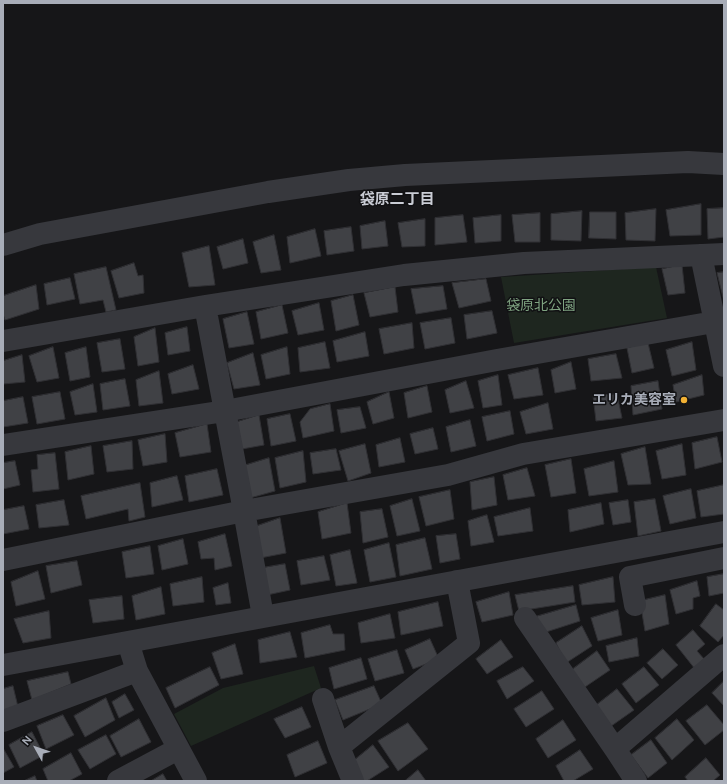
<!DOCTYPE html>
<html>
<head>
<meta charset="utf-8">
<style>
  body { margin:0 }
  #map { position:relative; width:727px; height:784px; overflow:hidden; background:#161618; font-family:"DM Sans",sans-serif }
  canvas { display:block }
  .frame { position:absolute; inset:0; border:4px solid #a8adb8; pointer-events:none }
  .north { position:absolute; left:16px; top:728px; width:40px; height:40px; -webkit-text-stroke:3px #111113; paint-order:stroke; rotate:310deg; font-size:11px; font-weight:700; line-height:16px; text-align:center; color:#a8adb8 }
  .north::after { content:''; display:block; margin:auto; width:14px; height:18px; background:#a8adb8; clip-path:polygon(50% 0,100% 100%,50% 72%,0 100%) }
</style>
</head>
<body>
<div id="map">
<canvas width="727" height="784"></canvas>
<div class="frame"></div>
<div class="north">N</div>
</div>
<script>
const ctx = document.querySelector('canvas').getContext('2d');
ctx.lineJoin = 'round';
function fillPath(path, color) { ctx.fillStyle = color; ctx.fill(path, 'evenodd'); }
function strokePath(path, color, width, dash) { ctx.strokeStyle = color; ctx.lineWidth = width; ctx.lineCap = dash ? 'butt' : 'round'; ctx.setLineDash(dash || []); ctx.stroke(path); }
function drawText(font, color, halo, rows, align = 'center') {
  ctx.font = font + ' "DM Sans","Noto Sans JP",sans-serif'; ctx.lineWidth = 3; ctx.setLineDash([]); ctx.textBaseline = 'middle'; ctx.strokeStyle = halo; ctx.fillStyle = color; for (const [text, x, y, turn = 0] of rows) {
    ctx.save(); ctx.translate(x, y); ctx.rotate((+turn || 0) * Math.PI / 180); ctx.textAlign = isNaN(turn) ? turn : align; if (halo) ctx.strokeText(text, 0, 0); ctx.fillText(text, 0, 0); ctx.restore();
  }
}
fillPath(new Path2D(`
  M656 267 667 318 514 343 501 277Z
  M314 666 321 688 191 746 174 714 223 688Z`), '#1e261f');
const building = new Path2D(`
  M701 204V235L670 236 666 210Z
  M724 208V237L708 239 707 209Z
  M656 209 655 241 626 240 625 213Z
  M582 211 581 241 551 240V214Z
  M590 212H616V239L589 238Z
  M540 213V242H515L512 215Z
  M463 215 467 242 435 245V218Z
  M501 215V241L475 243 473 218Z
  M425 219V246L402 247 398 223Z
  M385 221 388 246 362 249 360 226Z
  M351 227 354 251 327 255 324 231Z
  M315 229 321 256 290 263 287 237Z
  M274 235 281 270 261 273 253 242Z
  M243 239 248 263 223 269 217 247Z
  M209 246 215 285 189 287 182 253Z
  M134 263 138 276 143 275 144 293 119 298 111 271Z
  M682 265 685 293 668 295 662 269Z
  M106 267 116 310 106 312 103 300 80 304 74 274Z
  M724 272V301L717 273Z
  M70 278 75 299 47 305 44 284Z
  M486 279 491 301 459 308 452 283Z
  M36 285 39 309 5 320 3 314V296Z
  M443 286 447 309 416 314 411 289Z
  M395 287 398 312 370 317 364 293Z
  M353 295 359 325 336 331 331 301Z
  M319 303 324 330 298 335 292 311Z
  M282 305 288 333 261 339 256 312Z
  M492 311 497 333 467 339 464 315Z
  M247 312 254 344 229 348 223 319Z
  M451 318 455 343 425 349 420 323Z
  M412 323 414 348 384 354 379 329Z
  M187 327 190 351 168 355 165 333Z
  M155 328 159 362 138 366 134 337Z
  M365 332 369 356 337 362 333 341Z
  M120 339 125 369 102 372 97 343Z
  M325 342 330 368 300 372 298 348Z
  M692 342 696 370 672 376 666 350Z
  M648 343 654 368 632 373 627 348Z
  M53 347 59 378 37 382 29 356Z
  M86 347 90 377 70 381 65 353Z
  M287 347 290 374 266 379 261 355Z
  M253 353 260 385 234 389 227 363Z
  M616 354 622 378 591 381 588 359Z
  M22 355 25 382 3 384V361Z
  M571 362 576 389 555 393 551 370Z
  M193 365 199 389 172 394 168 374Z
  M538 368 543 395 514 399 508 375Z
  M159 371 163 403 139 406 136 380Z
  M498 375 502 405 483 408 478 381Z
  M702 375 704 395 676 402 673 385Z
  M125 379 130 406 103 410 100 384Z
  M466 381 474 408 450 413 445 390Z
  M658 381 662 409 633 415 631 386Z
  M93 384 97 412 75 415 70 392Z
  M427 386 432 412 408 418 404 393Z
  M60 392 65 419 37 424 32 397Z
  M389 392 394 418 373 424 367 402Z
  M617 394 622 418 596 421 593 396Z
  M23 397 28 423 3 427V401Z
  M548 403 553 429 526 434 520 412Z
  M330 404 334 431 303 438 300 422 310 409Z
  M360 407 366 428 341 433 337 410Z
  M510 411 514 434 487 441 482 417Z
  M290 414 296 441 271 446 267 419Z
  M259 415 264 445 242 449 237 422Z
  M470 420 476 446 451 452 446 427Z
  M207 424 211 452 180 457 175 433Z
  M433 428 438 449 415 454 410 434Z
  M165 434 167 462 143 466 138 440Z
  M717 437 722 462 695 469 692 443Z
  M400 438 405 462 379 467 376 445Z
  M132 441 133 469 107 472 103 446Z
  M365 444 371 473 348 481 339 451Z
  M682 444 686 475 662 479 656 451Z
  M91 446 94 474 68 480 65 452Z
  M645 447 651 484 628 485 621 454Z
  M336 449 341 470 313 474 310 453Z
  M303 451 306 482 280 488 275 458Z
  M55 453 59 489 33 492 31 470 38 469 37 455Z
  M269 458 275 491 250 498 243 466Z
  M571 459 576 493 551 497 545 465Z
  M15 461 20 485 3 489V463Z
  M614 461 618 492 589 496 584 469Z
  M527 468 535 496 508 500 503 475Z
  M217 469 223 495 189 502 185 476Z
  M177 476 183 500 152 507 150 483Z
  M494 477 497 505 472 510 470 482Z
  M140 483 145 517 129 521 128 509 86 519 81 496Z
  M724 485V514L701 517 697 491Z
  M691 489 696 518 670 524 663 496Z
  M450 490 454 519 426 526 419 497Z
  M412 499 420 531 397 536 390 506Z
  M655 499 661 531 638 536 634 502Z
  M64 500 69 525 39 528 36 505Z
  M628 500 631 522 613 525 609 503Z
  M347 503 351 533 322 539 318 512Z
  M601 503 604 524 570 532 568 510Z
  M24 506 29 529 3 534V510Z
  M530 508 533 531 498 536 494 517Z
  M382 509 388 537 363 543 360 512Z
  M487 515 494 542 471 546 468 521Z
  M280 518 286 553 260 558 257 526Z
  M225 534 232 566 215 570 214 558 201 559 198 542Z
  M456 534 460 559 440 563 436 536Z
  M425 538 432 569 400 576 396 545Z
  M183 539 188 564 162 570 158 546Z
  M389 543 396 577 370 582 364 550Z
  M150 546 154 574 126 578 122 552Z
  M350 550 357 583 336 586 330 555Z
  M324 556 330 580 301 585 297 561Z
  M77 561 82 585 51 593 46 566Z
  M285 564 290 590 267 595 262 568Z
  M38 571 45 599 16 606 11 582Z
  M724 574V593L709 596 707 577Z
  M202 577 204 602 173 606 170 584Z
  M613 577 615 602 582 605 579 585Z
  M697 581 700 596 693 598V609L676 614 670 590Z
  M228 583 231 603 216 605 213 588Z
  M573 586 575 602 519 611 515 595Z
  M161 587 165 614 136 620 132 596Z
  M509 592 513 615 482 622 476 602Z
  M665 595 669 624 645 631 640 601Z
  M122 596 124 619 93 623 89 600Z
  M438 602 443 626 401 635 398 612Z
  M716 604 724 610V635L718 642 700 626Z
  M576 605 580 621 543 633 535 617Z
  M618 610 622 635 598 641 591 618Z
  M49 611 51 638 23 643 14 619Z
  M390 614 395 638 361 643 358 623Z
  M330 625 333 634H344L345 650 305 658 301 633Z
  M582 626 592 646 566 663 556 643Z
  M693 630 705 644 697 651 705 660 695 669 676 645Z
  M290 632 297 657 260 663 258 640Z
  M637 638 639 656 609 662 606 646Z
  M430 639 439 659 413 669 405 650Z
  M501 640 513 657 487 674 476 659Z
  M235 644 243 674 221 679 212 653Z
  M663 649 678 665 662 679 647 663Z
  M397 650 404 673 375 681 368 659Z
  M597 651 610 670 582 689 569 672Z
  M361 658 367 679 334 689 329 668Z
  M210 667 219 685 175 708 166 688Z
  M523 667 534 681 507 699 497 681Z
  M644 667 659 685 636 703 622 684Z
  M68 672 71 684 32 700 27 681Z
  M724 681V706L712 693Z
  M13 686 18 707 3 711V689Z
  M374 686 382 704 343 720 335 700Z
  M617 689 634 710 607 729 594 707Z
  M542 691 554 709 526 727 514 709Z
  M125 694 134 710 119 718 112 702Z
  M106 698 115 720 85 737 74 716Z
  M707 705 724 725V730L705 745 686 721Z
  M302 707 311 727 285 738 274 719Z
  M63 715 74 735 46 749 37 726Z
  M139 719 151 742 121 757 110 736Z
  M677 719 694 740 672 760 655 738Z
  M563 720 576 740 548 758 536 739Z
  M408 723 428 749 398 771 378 741Z
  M32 732 44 755 20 768 9 745Z
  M106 735 116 754 90 769 78 750Z
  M651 740 667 763 648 778 631 755Z
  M318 741 327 763 295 777 287 755Z
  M373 745 389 767 367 781H362L351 763Z
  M3 748 14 767 3 773Z
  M580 750 593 769 573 781H564L556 766Z
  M71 753 82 774 69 781H48L43 769Z
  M706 758 720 775 713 781H688L685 777Z
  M418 770 426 781H405Z
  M163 774 167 781H151Z
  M35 776 37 781H24Z`);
fillPath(building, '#404145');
strokePath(building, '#303034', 1);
strokePath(new Path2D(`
  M3 245 40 234 268 192 349 180 405 175 688 162 724 164
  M701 255 724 366
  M3 341 205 306 404 275 524 263 724 254
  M3 445 225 411 497 360 714 322
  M3 560 244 511 205 306
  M635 605 630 577 724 558
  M263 616 244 511 448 475 523 454 724 420
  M525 618 615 749
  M3 665 724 532
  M137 671 196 781
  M323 699 339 747
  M3 721 137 671 128 642
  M118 781 178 749
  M353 781 339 747 469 643 457 581
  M636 781 615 749 724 655`), '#37383d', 22);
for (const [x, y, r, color] of [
  [684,400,4,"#f2b134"]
]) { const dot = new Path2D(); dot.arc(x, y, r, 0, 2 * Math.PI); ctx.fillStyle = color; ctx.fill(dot); strokePath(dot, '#111113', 1.5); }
drawText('14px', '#7fa381', '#111113', [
  ["袋原北公園",541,306]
]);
drawText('bold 14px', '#a8adb8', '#111113', [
  ["エリカ美容室",676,400]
], 'right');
drawText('bold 15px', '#c9ccd4', '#111113', [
  ["袋原二丁目",397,200]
]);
</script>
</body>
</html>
